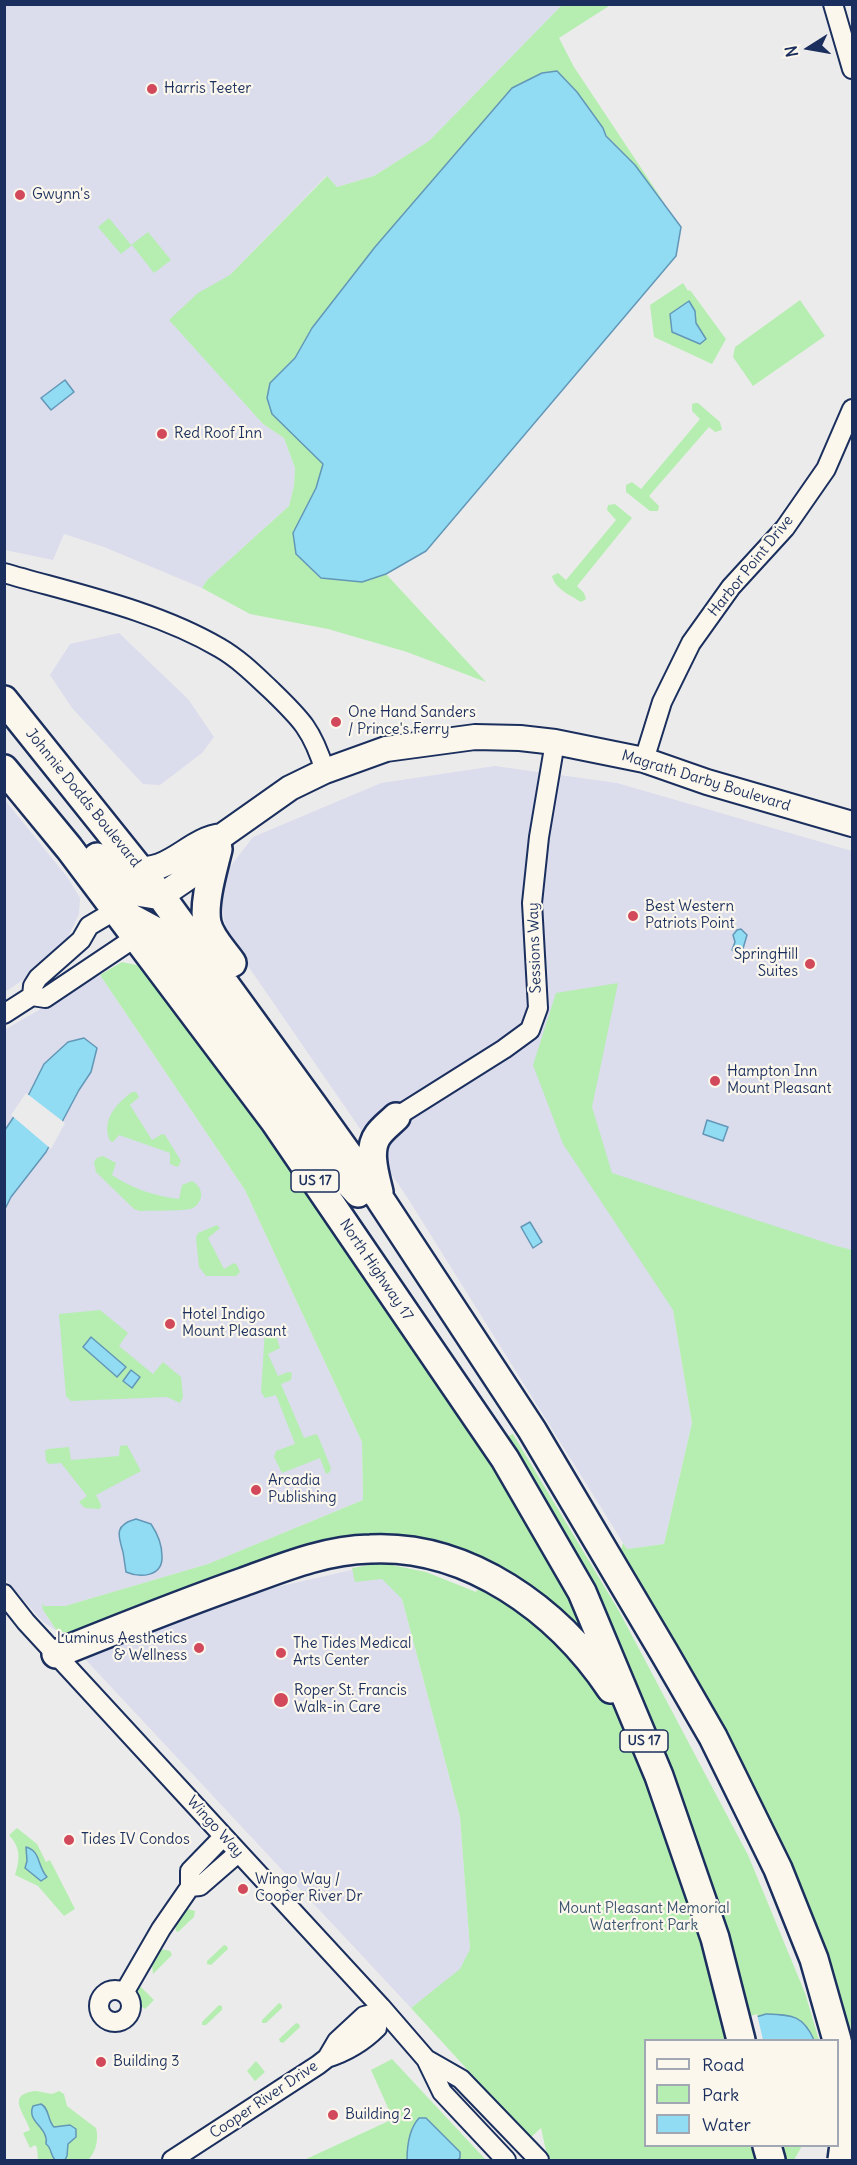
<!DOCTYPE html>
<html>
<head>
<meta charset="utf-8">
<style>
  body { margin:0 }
  #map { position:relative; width:857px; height:2165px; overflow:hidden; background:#ecebec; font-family:Delius,sans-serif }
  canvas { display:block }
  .frame { position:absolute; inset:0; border:6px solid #1b2f5e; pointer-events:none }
  .legend { position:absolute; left:644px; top:2039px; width:195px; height:108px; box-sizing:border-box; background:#fbf7ec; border:2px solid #a1a7b3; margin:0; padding:8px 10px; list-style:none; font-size:18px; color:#1b2f5e }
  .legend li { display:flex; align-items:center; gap:12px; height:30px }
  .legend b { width:30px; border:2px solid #a1a7b3 }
  .north { position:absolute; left:779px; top:18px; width:60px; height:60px; -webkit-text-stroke:4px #fbf7ec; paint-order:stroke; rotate:259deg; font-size:16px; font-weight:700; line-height:24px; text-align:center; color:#1b2f5e }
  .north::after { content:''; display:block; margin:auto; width:21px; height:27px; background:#1b2f5e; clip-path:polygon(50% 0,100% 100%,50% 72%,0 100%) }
</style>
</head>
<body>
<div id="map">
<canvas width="857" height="2165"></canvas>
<div class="frame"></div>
<ul class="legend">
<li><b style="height:8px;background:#fbf7ec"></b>Road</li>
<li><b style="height:16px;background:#b6eeb1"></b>Park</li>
<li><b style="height:16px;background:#91dcf2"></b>Water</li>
</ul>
<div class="north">N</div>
</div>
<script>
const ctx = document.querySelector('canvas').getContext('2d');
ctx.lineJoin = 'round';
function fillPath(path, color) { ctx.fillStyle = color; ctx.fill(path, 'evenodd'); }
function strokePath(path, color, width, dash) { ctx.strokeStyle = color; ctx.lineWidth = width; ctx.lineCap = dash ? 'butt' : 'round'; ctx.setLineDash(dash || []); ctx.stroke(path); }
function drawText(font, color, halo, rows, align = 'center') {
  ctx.font = font + ' Delius,sans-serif'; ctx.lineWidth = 4.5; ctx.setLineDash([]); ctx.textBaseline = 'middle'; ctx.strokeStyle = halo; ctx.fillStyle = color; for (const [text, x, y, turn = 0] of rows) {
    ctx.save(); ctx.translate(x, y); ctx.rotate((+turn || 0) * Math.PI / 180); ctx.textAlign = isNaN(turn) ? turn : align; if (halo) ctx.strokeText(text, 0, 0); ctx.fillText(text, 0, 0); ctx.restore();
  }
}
fillPath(new Path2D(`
  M5 5H562L429 141 374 176 337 187 326 176 230 275 170 320 263 424 284 438 295 468 294 486 289 506 207 580 202 588 104 547 64 534 53 560 5 550Z
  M119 633 188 699 214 737 202 753 160 785 143 784 72 708 50 675 70 644Z
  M495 766 617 783 852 851V1251L673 1310 692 1423 664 1544 627 1549 407 1197 226 934 219 881 253 837 381 783Z
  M4 799 68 878 80 898 79 914 66 941 39 969 5 992Z
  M100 975 245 1190 362 1442 363 1500 208 1564 65 1606H44L43 1610 57 1631 43 1622 5 1579 4 1030Z
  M382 1563 402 1599 460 1817 470 1949 461 1969 411 2008 85 1659 242 1595Z`), '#dbdcec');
fillPath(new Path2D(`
  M607 4 609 6 559 38 574 67 665 204 635 165 606 135 603 127 577 92 557 71 542 73 512 88 375 247 312 328 295 358 270 383 323 464 316 488 303 514 362 582 386 574 486 682 407 652 328 629 250 614 202 588 207 580 289 506 294 486 295 468 284 438 263 424 169 320 198 293 230 275 327 176 337 187 374 176 429 141 562 5Z
  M109 218 131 245 148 232 171 260 154 273 132 245 121 254 98 227Z
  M683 283 688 291 690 290 726 339 712 364 654 337 650 305Z
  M800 300 825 336 753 386 733 357 735 347Z
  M695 403H698L720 422 722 430 715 432 709 427 649 496 659 506 658 511H650L626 492V485L632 482 641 489 700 419 692 411V404Z
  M615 504 632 518 577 586 584 593 586 599 581 602C570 595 555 589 552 576L558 573 566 580 616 520 607 510 608 505Z
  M122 962 141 966 317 1204 407 1334 480 1448 513 1434 619 1611 748 1855 805 1993 819 2040H646V2146H802L794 2160H548L541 2128 530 2138 411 2008 460 1969 470 1949 460 1817 402 1599 382 1579 355 1582 352 1568 382 1563 426 1572 476 1592 495 1562 391 1537 340 1541 261 1560 117 1620 72 1633 57 1631 43 1610 42 1603 44 1606H65L208 1564 363 1500 362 1442 245 1190 100 975Z
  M618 983 592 1107 612 1173 833 1245 852 1250V2001L847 2097 827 1957 803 1902 619 1559 623 1543 627 1549 664 1544 692 1423 673 1310 563 1144 533 1065 556 993Z
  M132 1092H136L139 1097 130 1105 152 1140 162 1134 165 1135 181 1161 178 1167 170 1164V1153L119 1135 113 1142 110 1141C101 1120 116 1104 132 1092Z
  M103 1156 116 1163 112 1175C133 1189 155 1196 179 1199L182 1185 192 1181C198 1185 202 1189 201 1197 200 1201 197 1206 193 1208 183 1212 151 1210 140 1211L134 1209 96 1172 94 1162 97 1158Z
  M217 1225 220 1228 208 1238 224 1269 234 1263 237 1265 240 1272 236 1276H206L199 1267 196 1238 198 1233Z
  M100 1310 128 1333 119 1346 153 1374 163 1362 181 1377 183 1397 180 1403 167 1397 71 1401 66 1396 59 1314Z
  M267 1328 274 1330 280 1348 268 1354 278 1376 288 1372 292 1373 291 1380 281 1384 304 1438 316 1434 318 1436 331 1468 330 1472 326 1474 320 1458 282 1473 274 1457 276 1451 295 1444 276 1395 265 1398 261 1392 265 1330Z
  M127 1445 141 1471 96 1495 101 1505 100 1509 85 1508 79 1502 87 1496 61 1463 49 1464 46 1461 45 1451 48 1449 69 1447 71 1460 119 1456 120 1446Z
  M17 1828 37 1844 46 1862 50 1860 75 1909 64 1916 38 1886 15 1875C20 1859 21 1848 9 1835Z
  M188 1909 195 1911 194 1917 178 1932 176 1931 175 1926 184 1912Z
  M224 1945 227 1946 228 1949 211 1965 207 1964V1961Z
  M161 1949 170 1951 172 1955 153 1974 152 1964Z
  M141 1987 154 2000 145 2009 141 2006V1999L135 1990Z
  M279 2003 282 2005V2008L266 2023H262V2020Z
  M219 2005 222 2006V2010L206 2025H202V2022Z
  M296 2023 299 2024 300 2027 283 2043 280 2042 279 2039Z
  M392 2059 486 2160H457L460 2158 407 2149V2160H304L393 2119 371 2070Z
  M256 2061 265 2072 255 2081 247 2071Z
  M36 2091 52 2094 59 2091 64 2094 67 2106 96 2128C99 2138 96 2152 89 2159L38 2160 37 2148 35 2145 30 2148 23 2133 30 2130C26 2115 4 2094 36 2091Z`), '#b6eeb1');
const water = new Path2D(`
  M557 71 577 92 603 128 606 136 635 165 681 227 676 256 426 551 386 574 362 582 321 578 296 554 293 533 316 488 323 464 272 414 267 398 270 383 295 358 312 328 375 247 512 88 542 73Z
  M689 301 695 311 696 323 706 339 700 344 672 332 670 314Z
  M65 380 74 392 51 410 41 398Z
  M741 929 747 935 742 952 737 954 732 950 735 942 733 935 737 930Z
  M84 1038 97 1048 91 1072 79 1090 46 1152 11 1197 5 1209V1130L29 1094 44 1064 68 1042Z
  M707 1120 728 1127 723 1141 703 1134Z
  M530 1222 542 1242 533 1248 521 1227Z
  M91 1337 126 1367 117 1377 83 1347Z
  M131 1370 140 1377 132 1388 123 1381Z
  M136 1519 151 1524C157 1533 162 1545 162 1556 163 1577 140 1578 126 1572 125 1565 124 1558 123 1552 118 1535 114 1525 136 1519Z
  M26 1847C41 1851 37 1866 47 1877L41 1881 25 1868 27 1861Z
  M766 2014C792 2015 803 2015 814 2040H731L743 2021Z
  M41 2104C50 2109 47 2120 54 2127L70 2125 76 2129V2137L68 2144 67 2156 65 2160H55C50 2155 52 2148 46 2144 49 2127 26 2122 33 2106Z
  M419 2118H426L460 2152V2158L457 2160H407C407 2146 409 2129 419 2118Z`);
fillPath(water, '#91dcf2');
strokePath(water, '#6297b7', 1.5);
fillPath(new Path2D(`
  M26 1093 65 1123 51 1149 11 1115Z
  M757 2014 763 2040H728L741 2019Z`), '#ecebec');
const minor = new Path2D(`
  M833 4 852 69
  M4 573C77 594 155 610 220 648 239 659 254 674 270 689 301 719 312 729 325 771
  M644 760 662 702 691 643 731 587 785 528 826 469 852 409
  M32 996 33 986 38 978 81 940 89 926 116 910
  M4 1014 32 996 45 998 136 937
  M396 1117 504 1049 530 1030 538 1008 532 903 539 837 555 742
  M4 1594 26 1622 381 2007 426 2059 442 2092 506 2160
  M190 1887 200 1886 238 1853
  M99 2006a16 16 0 1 1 32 0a16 16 0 1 1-32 0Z
  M124 1993 161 1929 190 1887V1871L223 1837
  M327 2058C346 2052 363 2042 377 2028L375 2013
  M426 2059 461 2079 539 2160
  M172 2160 318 2065 327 2058 337 2041 364 2016 375 2013 381 2007`);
const major = new Path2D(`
  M141 870C147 869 155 868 160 866 183 857 197 839 222 836L290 788 325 771 386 749 475 737 520 738 555 742 644 760 707 782 852 824
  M161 896 205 866 219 847`);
const highway = new Path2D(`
  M4 700 161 896 312 1104 380 1199 532 1430 665 1654 713 1737 747 1806 778 1869 814 1959 837 2040
  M4 769 69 848 275 1122 505 1459 582 1592 659 1776 715 1938 741 2040
  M218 849C213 870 203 903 207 923 210 938 224 951 232 963
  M97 857 125 890 161 896
  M122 913 161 934 327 1159 358 1193
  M379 1192C375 1175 367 1150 378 1135 383 1128 390 1123 396 1117
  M56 1654C118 1629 180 1604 243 1582 284 1567 325 1550 370 1549 468 1544 558 1610 611 1689
  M838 2044 852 2107
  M767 2146 771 2160`);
strokePath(minor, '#1b2f5e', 22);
strokePath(major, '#1b2f5e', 28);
strokePath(highway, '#1b2f5e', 32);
strokePath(minor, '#fbf7ec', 18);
strokePath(major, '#fbf7ec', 24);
strokePath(highway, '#fbf7ec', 27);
const highwayBridge = new Path2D(`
  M842 2160 852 2082`);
strokePath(highwayBridge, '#1b2f5e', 32, []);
strokePath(highwayBridge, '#fbf7ec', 27);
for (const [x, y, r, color] of [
  [152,89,6,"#d1495b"],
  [20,195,6,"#d1495b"],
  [162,434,6,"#d1495b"],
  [336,722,6,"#d1495b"],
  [633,916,6,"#d1495b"],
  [810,964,6,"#d1495b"],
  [715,1081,6,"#d1495b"],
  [170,1324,6,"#d1495b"],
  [256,1490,6,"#d1495b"],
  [199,1648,6,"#d1495b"],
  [281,1653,6,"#d1495b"],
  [281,1700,8,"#d1495b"],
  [69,1840,6,"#d1495b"],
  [243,1889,6,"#d1495b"],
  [101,2062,6,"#d1495b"],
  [333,2115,6,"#d1495b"]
]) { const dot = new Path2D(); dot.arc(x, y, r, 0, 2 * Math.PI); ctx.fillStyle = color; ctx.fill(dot); strokePath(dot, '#fbf7ec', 2); }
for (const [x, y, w] of [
  [315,1181,48],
  [644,1741,48]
]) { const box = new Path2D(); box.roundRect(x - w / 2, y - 11, w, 22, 4.5); ctx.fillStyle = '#fbf7ec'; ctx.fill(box); strokePath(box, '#1b2f5e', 1.5); }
drawText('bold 14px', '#1b2f5e', null, [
  ["US 17",315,1181],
  ["US 17",644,1741]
]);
drawText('15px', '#1b2f5e', '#fbf7ec', [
  ["Harris Teeter",164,89],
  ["Gwynn's",32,195],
  ["Red Roof Inn",174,434],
  ["One Hand Sanders",348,713],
  ["/ Prince's Ferry",348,730],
  ["Best Western",645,907],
  ["Patriots Point",645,924],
  ["SpringHill",798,955,"right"],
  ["Suites",798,972,"right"],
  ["Hampton Inn",727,1072],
  ["Mount Pleasant",727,1089],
  ["Hotel Indigo",182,1315],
  ["Mount Pleasant",182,1332],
  ["Arcadia",268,1481],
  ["Publishing",268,1498],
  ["Luminus Aesthetics",187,1639,"right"],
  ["& Wellness",187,1656,"right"],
  ["The Tides Medical",293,1644],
  ["Arts Center",293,1661],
  ["Roper St. Francis",294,1691],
  ["Walk-in Care",294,1708],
  ["Tides IV Condos",81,1840],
  ["Wingo Way /",255,1880],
  ["Cooper River Dr",255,1897],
  ["Building 3",113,2062],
  ["Building 2",345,2115]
], 'left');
drawText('15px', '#1b2f5e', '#fbf7ec', [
  ["Harbor Point Drive",751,566,-51],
  ["Magrath Darby Boulevard",706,781,17],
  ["Johnnie Dodds Boulevard",83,798,51],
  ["Sessions Way",535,948,-92],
  ["North Highway 17",376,1270,56],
  ["Wingo Way",215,1827,48],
  ["Cooper River Drive",264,2100,-34]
]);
drawText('15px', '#3a556f', '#fbf7ec', [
  ["Mount Pleasant Memorial",644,1909],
  ["Waterfront Park",644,1926]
]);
</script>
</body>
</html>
